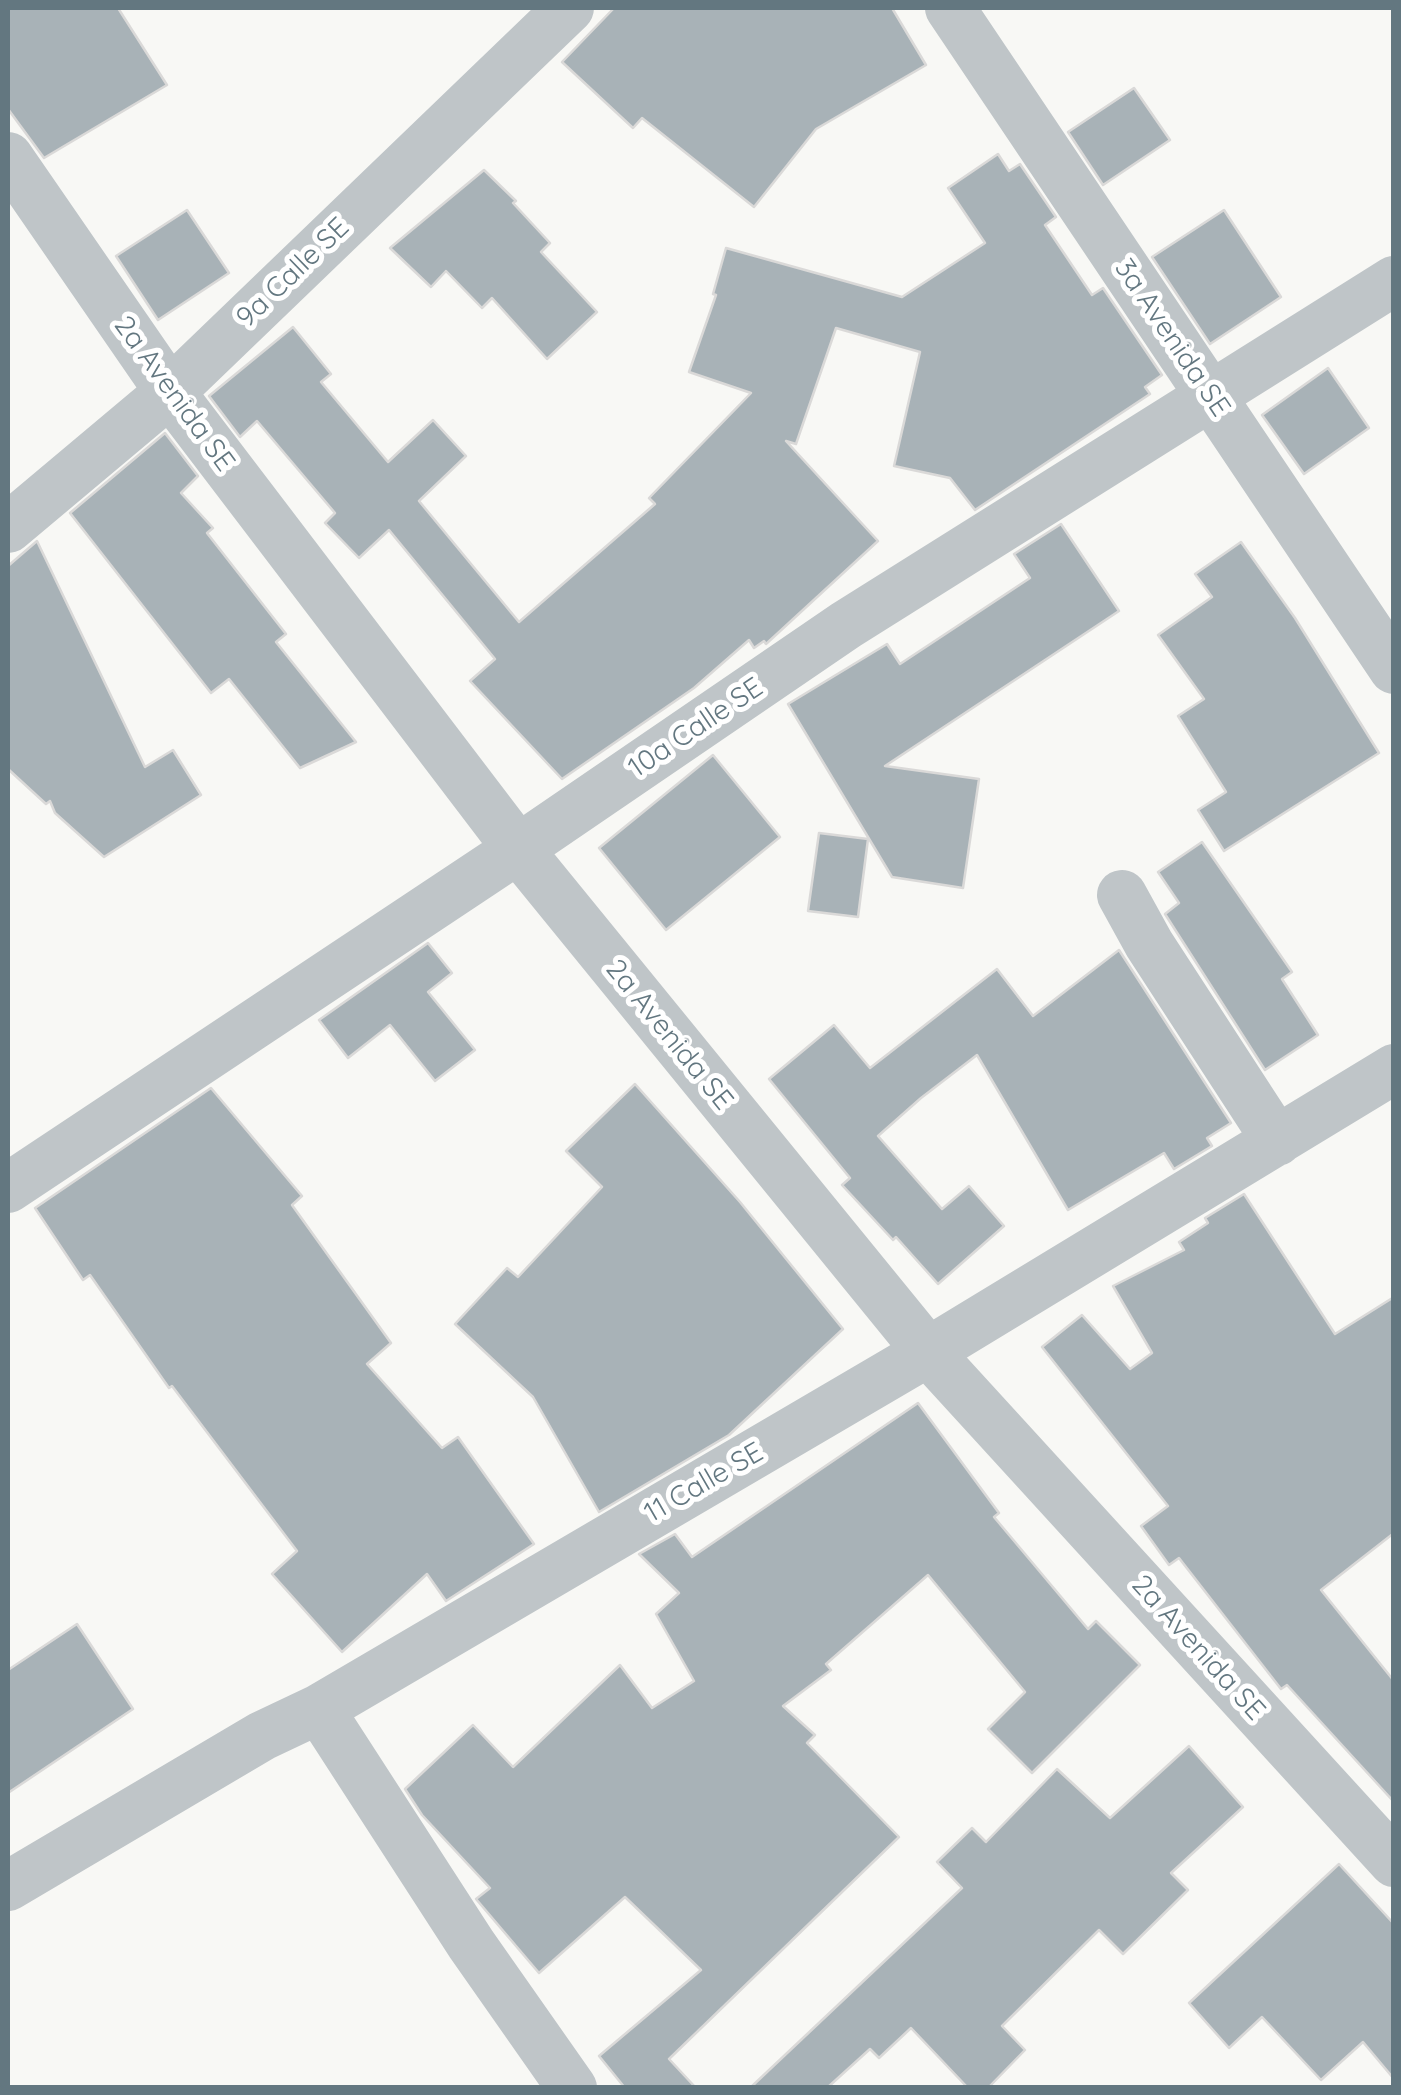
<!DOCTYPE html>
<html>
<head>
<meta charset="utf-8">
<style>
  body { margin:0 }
  #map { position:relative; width:1401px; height:2095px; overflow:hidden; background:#f8f8f5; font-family:Quicksand,sans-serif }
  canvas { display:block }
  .frame { position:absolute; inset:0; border:10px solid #637780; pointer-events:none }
</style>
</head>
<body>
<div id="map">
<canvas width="1401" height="2095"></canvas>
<div class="frame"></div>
</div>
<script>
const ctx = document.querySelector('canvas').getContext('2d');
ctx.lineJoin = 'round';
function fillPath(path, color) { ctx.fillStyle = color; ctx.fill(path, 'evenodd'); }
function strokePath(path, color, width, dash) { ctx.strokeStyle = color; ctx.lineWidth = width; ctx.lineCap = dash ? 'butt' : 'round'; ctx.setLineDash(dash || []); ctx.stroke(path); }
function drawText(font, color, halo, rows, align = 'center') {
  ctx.font = font + ' Quicksand,sans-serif'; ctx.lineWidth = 10; ctx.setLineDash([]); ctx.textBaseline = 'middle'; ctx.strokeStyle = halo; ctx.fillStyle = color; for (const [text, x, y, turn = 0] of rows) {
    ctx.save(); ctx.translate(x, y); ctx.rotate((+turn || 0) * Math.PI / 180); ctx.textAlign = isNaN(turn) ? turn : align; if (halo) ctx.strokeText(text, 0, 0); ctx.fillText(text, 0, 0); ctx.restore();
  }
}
const building = new Path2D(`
  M8 8H118L167 85 44 158 8 109Z
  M614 8H892L926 65 816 129 754 207 642 118 633 128 562 62Z
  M1134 88 1170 140 1103 185 1068 132Z
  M998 154 1009 171 1020 164 1056 217 1045 225 1092 295 1103 288 1162 375 1145 387 1150 394 975 510 950 478 894 466 920 352 836 328 796 444 786 441 878 541 766 644 764 641 754 648 749 640 694 688 562 779 470 681 495 659 389 530 359 558 325 523 335 513 257 421 240 437 209 396 293 327 331 374 321 382 388 462 433 420 466 456 419 501 519 622 655 504 649 498 751 393 689 372 716 295 713 294 726 248 902 297 985 243 948 188Z
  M484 170 516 201 513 203 550 243 541 252 597 312 547 359 492 298 482 308 446 271 431 287 390 248Z
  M187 210 229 273 158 320 116 256Z
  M1224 210 1281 297 1210 344 1152 257Z
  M1328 368 1369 428 1304 474 1262 415Z
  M165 433 198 476 181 493 213 528 207 533 286 634 276 642 356 742 300 768 229 679 211 693 70 513Z
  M1061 524 1119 611 885 766 979 779 963 888 892 877 788 704 887 644 900 664 1030 578 1014 554Z
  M37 541 145 767 173 750 201 795 104 857 55 813 50 801 46 804 8 769V566Z
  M1241 542 1295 618 1379 753 1224 851 1198 810 1226 792 1178 716 1204 699 1158 635 1212 597 1195 574Z
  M713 755 780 837 666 930 599 848Z
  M819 833 868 839 858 917 808 911Z
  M1202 842 1292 972 1282 979 1318 1035 1265 1070 1165 914 1179 903 1158 872Z
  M428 943 452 973 428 992 475 1050 435 1081 390 1025 348 1058 319 1020Z
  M1119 950 1231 1123 1207 1138 1212 1146 1174 1169 1164 1153 1068 1210 977 1055 921 1098 878 1136 942 1209 969 1186 1004 1226 938 1284 896 1237 893 1240 842 1185 850 1178 769 1079 834 1025 870 1068 997 969 1033 1016Z
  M635 1084 740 1202 843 1329 729 1435 599 1512 533 1397 455 1324 507 1268 518 1277 602 1187 566 1151Z
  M211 1088 302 1196 292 1205 391 1343 367 1364 442 1448 458 1437 534 1544 446 1601 427 1574 342 1652 272 1574 297 1551 172 1386 169 1388 90 1275 83 1280 35 1208Z
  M1244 1194 1335 1334 1394 1297V1533L1321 1590 1394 1681V1802L1287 1685 1281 1689 1179 1558 1169 1565 1141 1526 1168 1506 1042 1347 1082 1315 1130 1369 1152 1353 1113 1286 1184 1250 1179 1242 1208 1223 1205 1218Z
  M918 1403 999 1513 994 1517 1088 1629 1096 1621 1140 1665 1032 1773 988 1729 1025 1692 928 1575 826 1664 831 1670 783 1706 815 1735 807 1743 899 1837 669 2059 696 2088H625L599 2056 701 1970 625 1897 539 1973 476 1899 490 1888 422 1815 405 1789 473 1725 513 1767 620 1665 652 1708 694 1681 656 1614 679 1593 639 1554 675 1534 692 1557Z
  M77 1624 133 1709 8 1793V1670Z
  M1189 1746 1243 1807 1171 1873 1188 1890 1123 1954 1099 1930 1002 2026 1025 2050 988 2088H968L911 2028 879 2058 870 2049 827 2088H750L962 1888 937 1862 972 1828 986 1842 1057 1769 1110 1818Z
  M1339 1864 1394 1924V2079L1363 2042 1321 2080 1262 2017 1229 2048 1189 2003Z`);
fillPath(building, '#a8b2b7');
strokePath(building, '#dad9d8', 2.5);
strokePath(new Path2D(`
  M950 8 1394 669
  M8 157 170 392 518 849 928 1352 1394 1862
  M8 528 170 392 569 8
  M1122 895 1149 944 1277 1141
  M8 1188 518 849 846 625 1394 281
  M319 1709 471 1944 572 2088
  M8 1886 262 1736 319 1709 928 1352 1394 1069`), '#bfc5c8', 50);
drawText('28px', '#637780', '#fff', [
  ["9a Calle SE",293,273,-44],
  ["3a Avenida SE",1172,338,56],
  ["2a Avenida SE",174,394,54],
  ["10a Calle SE",696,728,-34],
  ["2a Avenida SE",669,1035,51],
  ["11 Calle SE",704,1483,-30],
  ["2a Avenida SE",1198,1648,48]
]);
</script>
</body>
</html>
